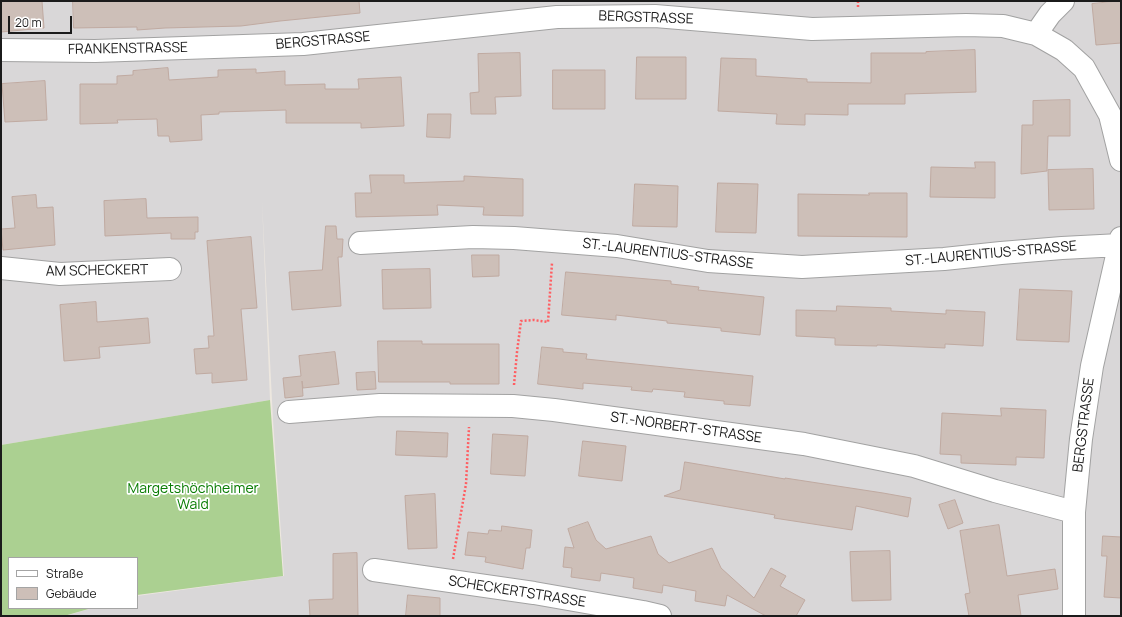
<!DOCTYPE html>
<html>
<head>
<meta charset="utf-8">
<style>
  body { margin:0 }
  #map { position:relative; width:1122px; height:617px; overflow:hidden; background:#ede7df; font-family:Manrope,sans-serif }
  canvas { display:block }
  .frame { position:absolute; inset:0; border:2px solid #1b1b1b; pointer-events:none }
  .legend { position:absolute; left:8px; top:557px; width:130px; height:52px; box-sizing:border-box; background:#fff; border:1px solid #a4a4a4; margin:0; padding:5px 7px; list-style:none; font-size:12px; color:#1b1b1b }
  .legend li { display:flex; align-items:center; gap:8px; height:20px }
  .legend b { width:20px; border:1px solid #a4a4a4 }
  .scale { position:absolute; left:8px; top:16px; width:64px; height:18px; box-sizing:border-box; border:2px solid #1b1b1b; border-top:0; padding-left:5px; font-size:12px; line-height:14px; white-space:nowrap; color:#1b1b1b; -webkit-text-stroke:3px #fff; paint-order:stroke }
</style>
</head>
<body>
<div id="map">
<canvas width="1122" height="617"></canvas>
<div class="frame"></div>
<ul class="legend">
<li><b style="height:5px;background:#fff"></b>Straße</li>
<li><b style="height:11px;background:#cdbfb8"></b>Gebäude</li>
</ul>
<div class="scale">20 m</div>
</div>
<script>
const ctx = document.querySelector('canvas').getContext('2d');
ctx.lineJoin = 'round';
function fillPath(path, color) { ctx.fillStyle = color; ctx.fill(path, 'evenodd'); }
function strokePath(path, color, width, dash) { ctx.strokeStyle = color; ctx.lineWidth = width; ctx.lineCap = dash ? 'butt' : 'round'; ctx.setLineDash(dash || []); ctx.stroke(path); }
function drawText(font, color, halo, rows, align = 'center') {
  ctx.font = font + ' Manrope,sans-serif'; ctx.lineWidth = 3.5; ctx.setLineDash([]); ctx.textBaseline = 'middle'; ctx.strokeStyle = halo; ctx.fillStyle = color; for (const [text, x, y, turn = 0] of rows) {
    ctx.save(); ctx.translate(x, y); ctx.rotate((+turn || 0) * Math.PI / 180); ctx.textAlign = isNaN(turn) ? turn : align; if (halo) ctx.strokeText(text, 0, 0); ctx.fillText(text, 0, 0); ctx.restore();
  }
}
fillPath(new Path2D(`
  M1 1H1121V616H65L93 608H137V596L284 576 273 420 262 201 270 400 1 445Z`), '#d9d7d8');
fillPath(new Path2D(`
  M270 400 283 576 137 595V558H9V608H92L64 616H1V445Z`), '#abd091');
const building = new Path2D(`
  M1 1H42L44 28 1 32Z
  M73 1H359L360 13 280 21 241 26 165 28 137 30V27L74 28Z
  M1121 1V43L1096 45 1092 4Z
  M975 50 976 92 905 94V104H848V115L805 114V125L776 124 777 114 718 111 721 58 756 59V76L807 79V82L871 83V53H926V52Z
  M520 53 521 96 495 97 496 114H471L470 93 479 92 478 54Z
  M637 57H686V99H636Z
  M168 68 169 80 218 77V70L256 69V73L285 71V85L325 84V89H359L358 79 401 77 404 126 361 128V123H286V110L219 112V114L201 115 202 140 170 142 169 136H158L157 119 117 120 118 123 80 124V84H117V76L133 75V71Z
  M553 70H605V109H553Z
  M45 81 47 120 5 122 2 84Z
  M1070 100V136H1048L1047 171 1021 174 1022 125H1033V101Z
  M428 114H451L450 138 427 137Z
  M975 162H995V198L930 197 931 167 975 168Z
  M1093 169 1094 209 1049 210 1048 170Z
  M370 175H404V183L464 181V176L523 179V216L483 215 484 207 437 205 438 215 356 217 355 193H371Z
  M718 183 758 184 756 233 716 232Z
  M635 184 678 186 677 227 633 226Z
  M869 193H907V237L798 236V194L869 195Z
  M36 195 37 208 53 207 55 245 3 250 1 229 15 228 12 197Z
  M146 199 147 218 198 217V232H195V239H171V233L105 236 104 201Z
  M326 226H336L337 239H343L342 257H338L341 306 292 310 289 272 322 270Z
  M251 237 257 308 241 309 247 380 212 383V373L196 374 194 349 209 348 208 336H214L207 241Z
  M472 255H499V276L473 277Z
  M430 269 431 308 383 309 382 270Z
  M566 272 671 281V284L699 287 698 290 764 297 760 335 721 331V328L667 323V321L616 315V320L562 315Z
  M1020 289 1072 291 1069 342 1017 340Z
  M96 302 97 322 148 318 150 343 99 347 100 358 64 361 60 305Z
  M837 306 891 308V311L946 314V310L985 312 983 346 945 344V348L877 345V346L835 345V338L796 336V310L836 311Z
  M378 341H422V344H499V384H450V382H379Z
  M542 347 563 349V352L587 354 586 359 753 376 750 406 724 404V401L684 397 685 392 653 389 652 392 631 390 632 387 583 383V389L538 384Z
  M335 352 339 384 303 388 302 381 303 396 285 398 283 378 301 376 299 356Z
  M375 372 376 389 357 390 356 373Z
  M1001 408 1046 410 1044 458 1016 457V465L961 463V455L940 454 942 413 1001 416Z
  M397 431 448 433 447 457 396 455Z
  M493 434 528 436 525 476 491 474Z
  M583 441 626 446 622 481 579 476Z
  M685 462 785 479V478L883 493 911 498 908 517 856 506 852 530 774 518 775 515 664 496 680 490Z
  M435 494 437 548 408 549 405 496Z
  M955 500 963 523 948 529 939 505Z
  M588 522 596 540 606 549 651 536 658 554 669 563 712 548 721 568 754 598 771 568 786 576 780 586 805 600 796 616H766L727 595 725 606 695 601 696 591 663 585 662 593 633 588 634 578 601 573 600 581 571 577 572 568 563 567 565 547 574 548 568 529Z
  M999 525 1007 576 1055 569 1058 589 1018 595 1021 616H969L965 594 970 593 960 531Z
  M502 526 532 530 530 548H526L523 569 485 562 486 557 465 555 468 532 488 534 489 530 501 531Z
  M1103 536 1121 537V598L1104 597 1107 556H1102Z
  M890 551 891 600 852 601 850 552Z
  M357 553 358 616H310L309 600 333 599V554Z
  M408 595 440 598V616H406Z`);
fillPath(building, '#cdbfb8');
strokePath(building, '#c0aaa1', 1);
const street = new Path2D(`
  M1036 34 1050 14 1063 1
  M1 50 95 51 303 44 557 17 655 16 812 29 966 25 1003 26 1036 34 1064 50 1084 68 1110 115 1121 160
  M360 243 473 237 514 238 617 246 708 261 802 267 944 259 1001 253 1062 248 1120 245
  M1 268 60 274 170 269
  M289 412 380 405 513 406 554 410 804 444 914 466 995 491 1074 512
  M374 570 534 593 643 612 660 616
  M1074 616V512L1081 439 1092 366 1121 238`);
strokePath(street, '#a2a2a2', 24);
strokePath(new Path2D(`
  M858 1V7
  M514 385 517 352 521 321 534 320 548 322 552 263
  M453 559 466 484 469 427`), '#ff5e62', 2.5, [2, 2]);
strokePath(street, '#fff', 22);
drawText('14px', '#1b1b1b', '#fff', [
  ["BERGSTRASSE",646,18,2],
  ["BERGSTRASSE",323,41,-5],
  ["FRANKENSTRASSE",128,49,-1],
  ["ST.-LAURENTIUS-STRASSE",668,254,7],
  ["ST.-LAURENTIUS-STRASSE",991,254,-5],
  ["AM SCHECKERT",97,271,-1],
  ["BERGSTRASSE",1084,425,-83],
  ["ST.-NORBERT-STRASSE",686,428,8],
  ["SCHECKERTSTRASSE",517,592,9]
]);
drawText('14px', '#0a7d04', '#fff', [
  ["Margetshöchheimer",193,489],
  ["Wald",193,505]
]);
</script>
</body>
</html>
